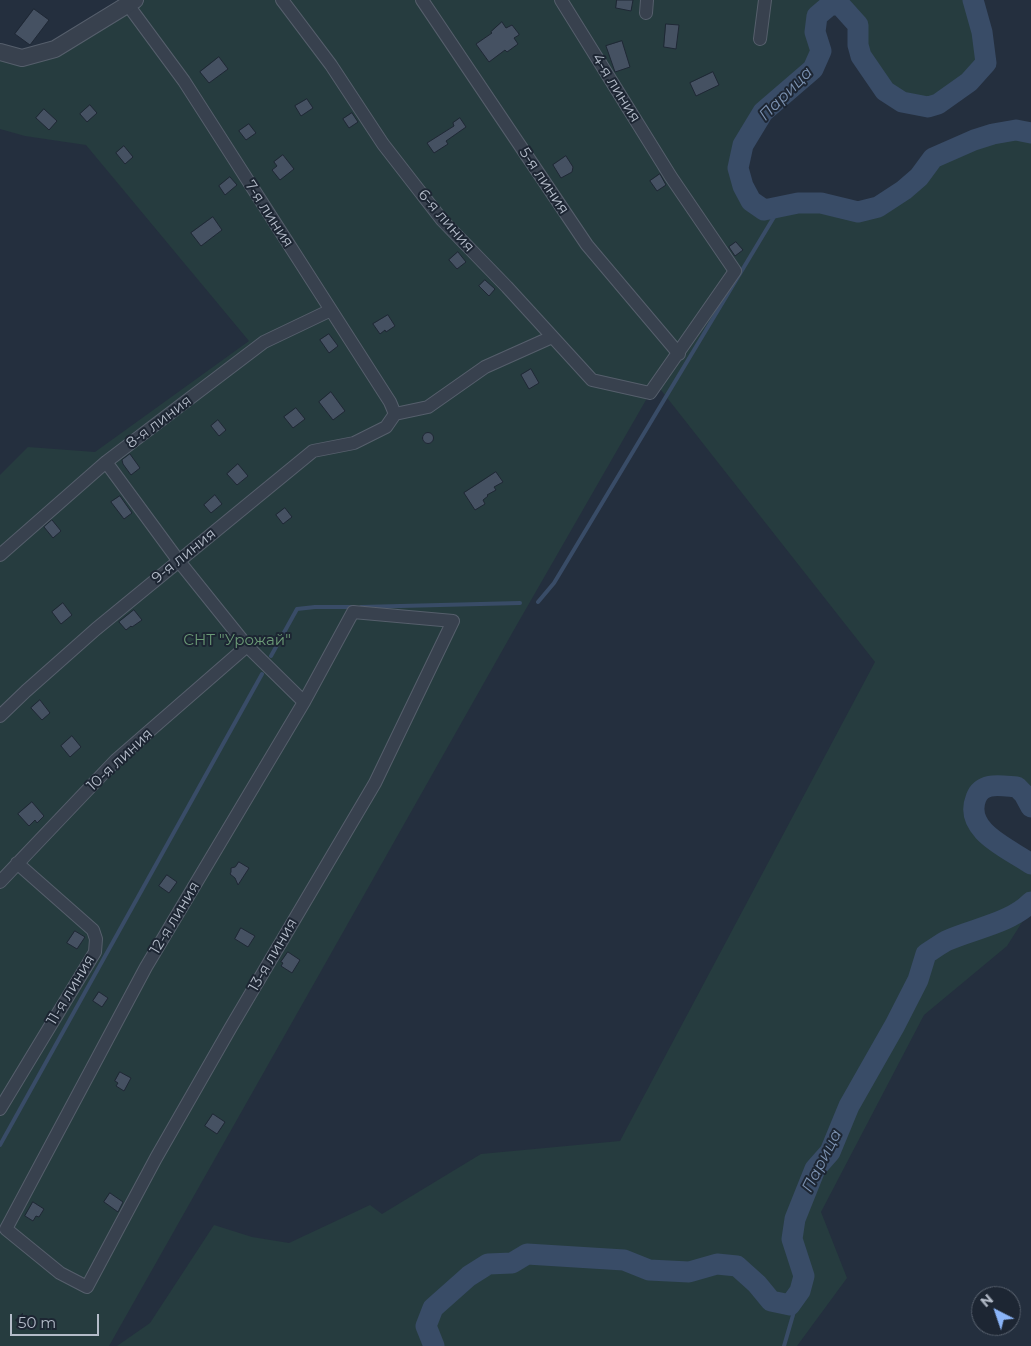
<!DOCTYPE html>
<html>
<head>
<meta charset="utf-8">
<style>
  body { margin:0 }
  #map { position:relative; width:1031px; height:1346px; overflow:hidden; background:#242f3e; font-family:Montserrat,sans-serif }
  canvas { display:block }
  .north { position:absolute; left:971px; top:1286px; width:50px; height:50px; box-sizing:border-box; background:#1d2633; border:1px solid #59626f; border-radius:50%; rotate:319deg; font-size:14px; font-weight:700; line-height:20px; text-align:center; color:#b4bcc9 }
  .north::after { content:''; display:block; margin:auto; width:18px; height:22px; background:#8ab4f8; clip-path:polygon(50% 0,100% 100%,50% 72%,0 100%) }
  .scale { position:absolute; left:10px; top:1314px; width:89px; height:22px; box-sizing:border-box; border:2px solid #b4bcc9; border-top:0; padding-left:6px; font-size:15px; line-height:18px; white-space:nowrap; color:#b4bcc9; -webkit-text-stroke:4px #1d2633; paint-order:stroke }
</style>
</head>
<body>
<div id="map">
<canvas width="1031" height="1346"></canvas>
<div class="north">N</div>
<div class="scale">50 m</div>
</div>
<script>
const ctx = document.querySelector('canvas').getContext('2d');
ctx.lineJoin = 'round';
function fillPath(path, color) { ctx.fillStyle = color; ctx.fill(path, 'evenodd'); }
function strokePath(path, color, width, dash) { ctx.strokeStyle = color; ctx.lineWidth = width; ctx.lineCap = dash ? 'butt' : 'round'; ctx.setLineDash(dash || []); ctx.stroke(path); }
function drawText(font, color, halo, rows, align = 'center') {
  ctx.font = font + ' Montserrat,sans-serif'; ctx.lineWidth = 4; ctx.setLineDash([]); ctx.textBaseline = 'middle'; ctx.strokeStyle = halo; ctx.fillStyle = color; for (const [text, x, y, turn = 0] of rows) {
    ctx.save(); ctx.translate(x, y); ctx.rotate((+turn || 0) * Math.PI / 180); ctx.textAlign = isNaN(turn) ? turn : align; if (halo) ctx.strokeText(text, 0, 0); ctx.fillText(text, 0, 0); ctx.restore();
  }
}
fillPath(new Path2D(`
  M135 0H973L982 32 986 63 969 82 938 104 928 107 902 102 885 91 861 56 858 45V25L840 5H830L817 16 815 32 821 51 813 69 763 112 743 145 738 168 743 186 751 201 764 210 798 203H821L858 212 878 206 904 190 919 177 933 158 974 140 993 134 1016 130 1031 133V807C1027 800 1024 793 1018 788 1014 785 1008 786 1003 786 998 785 989 785 984 787 969 793 972 819 980 828 993 844 1015 852 1031 864V908L1007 946 924 1015 821 1212 847 1278 797 1346H117L150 1323 214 1225 252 1237 289 1243 370 1205 382 1214 481 1154 620 1141 875 662 657 385 650 393 515 628 109 1346H0V475L28 447 95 452 249 341 86 145 25 136 0 129V52L22 58Z`), '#263c3f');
strokePath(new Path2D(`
  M538 602 554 583 780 207
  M361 607 520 603
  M271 656 297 609 315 607H354
  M0 1145 262 674
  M784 1346 800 1291`), '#394c67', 4);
strokePath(new Path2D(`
  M973 0 982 32 986 63 969 82 938 104 928 107 902 102 885 91 861 56 858 45V25L840 5H830L817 16 815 32 821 51 813 69 763 112 743 145 738 168 743 186 751 201 764 210 798 203H821L858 212 878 207 904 190 919 177 933 158 974 140 993 134 1016 130 1031 133
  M1031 807 1024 794 1017 787C1002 786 982 781 976 798 963 831 1010 849 1031 864
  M434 1346 426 1326 433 1308 469 1276 488 1264 512 1263 527 1254 624 1260 649 1270 689 1272 717 1264 737 1266 757 1284 771 1301 790 1305 800 1291 804 1276 792 1239 795 1219 815 1169 830 1152 849 1106 895 1025 918 980 926 954C932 950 939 945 946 941 972 929 1011 923 1031 902`), '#394c67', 21);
const building = new Path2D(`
  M617 0H633L631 11 616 8Z
  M34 9 49 20 30 45 15 34Z
  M502 22 506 28 512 25 519 34V35L514 38 518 44 507 52 505 50 489 62 476 44 492 33 491 32Z
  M666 24 679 25 676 49 664 47Z
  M622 41 630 67 615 72 606 46Z
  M219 57 228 69 209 83 200 72Z
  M713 72 719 85 696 96 690 83Z
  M307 99 313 108 301 116 295 106Z
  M90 105 97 113 87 122 80 114Z
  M44 109 57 121 49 130 36 118Z
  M352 113 358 122 349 128 343 119Z
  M460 118 466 127 446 141 448 144 434 153 427 143 454 126 453 123Z
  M249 124 256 133 246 140 239 131Z
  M124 146 133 157 125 164 116 153Z
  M283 155 294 169 280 180 272 170 277 166 274 162Z
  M566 156 573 167 572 172 561 178 553 165Z
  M660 174 666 185 657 191 650 181Z
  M230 177 237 185 225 195 219 186Z
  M213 217 222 230 201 246 191 233Z
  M736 242 743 250 735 256 729 247Z
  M458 252 466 262 457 269 449 260Z
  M485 280 495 289 489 296 479 286Z
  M388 315 395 326 386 332 385 330 380 334 373 324Z
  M329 334 338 346 329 353 320 340Z
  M531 369 539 383 529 389 521 375Z
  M331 392 345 411 333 420 319 402Z
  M296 408 305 419 293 428 284 417Z
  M218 420 226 430 219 436 211 426Z
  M422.5 438a5.5 5.5 0 1 1 11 0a5.5 5.5 0 1 1-11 0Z
  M130 454 140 468 131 475 123 464 122 460Z
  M238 464 248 476 237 485 227 474Z
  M496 472 503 482 494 487 496 490 487 495 488 496 483 500 485 504 475 510 464 493Z
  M215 495 222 504 211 513 204 505Z
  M120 496 132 513 124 519 111 502Z
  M285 508 292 517 283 524 276 515Z
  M52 520 61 531 53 538 44 527Z
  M63 603 72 615 61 624 52 612Z
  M134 610 142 620 132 627 131 626 126 630 119 622Z
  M40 700 50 713 42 720 31 708Z
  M72 736 81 747 70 757 61 746Z
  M32 802 44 816 37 823 35 820 29 826 18 814Z
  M239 862 249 868 238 885 235 878 230 874 231 872V868L235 867Z
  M167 875 177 882 169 893 159 886Z
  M241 928 255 936 248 947 235 939Z
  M75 931 85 937 77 949 67 943Z
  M288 952 300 960 292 973 281 966 283 963 281 962Z
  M99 992 108 998 102 1007 93 1001Z
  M120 1072 131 1078 124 1091 116 1086 118 1083 115 1081Z
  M213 1114 225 1122 217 1134 205 1126Z
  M110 1193 123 1202 118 1212 104 1202Z
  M33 1202 44 1209 39 1217 36 1216 33 1221 25 1216Z`);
fillPath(building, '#455162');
strokePath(building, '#1f2835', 1);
const minor = new Path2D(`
  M282 0 331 65 383 144 442 220 507 287 592 380 650 393 735 271 671 177 561 0
  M422 0 587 245 679 354
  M646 13 647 0
  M760 39 765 0
  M395 414 428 407 485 367 552 337
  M106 462 178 560 247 646 304 702
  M0 555 106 462 264 342 331 310
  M353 612 453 621 375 783 231 1027 156 1158 87 1287 60 1273 6 1229 146 967 304 702Z
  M0 716 26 691 96 629 313 451 354 443 386 427 395 414 390 402 184 81 128 5
  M0 882 116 760 247 646
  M0 1109 95 952 96 939 93 930 17 863`);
const tertiary = new Path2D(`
  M0 52 22 58 55 49 135 0`);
strokePath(minor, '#565f6c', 14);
strokePath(tertiary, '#565f6c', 18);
strokePath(minor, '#38414e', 12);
strokePath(tertiary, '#38414e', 16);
drawText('15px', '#b4bcc9', '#1d2633', [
  ["4-я линия",616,88,58],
  ["5-я линия",544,181,56],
  ["7-я линия",269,214,57],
  ["6-я линия",446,221,49],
  ["8-я линия",159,422,-37],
  ["9-я линия",184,556,-39],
  ["10-я линия",120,760,-43],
  ["12-я линия",175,918,-59],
  ["13-я линия",273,955,-60],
  ["11-я линия",71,990,-59]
]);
drawText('15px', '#6b9a76', '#1d2633', [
  ["СНТ \"Урожай\"",237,641]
]);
drawText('italic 16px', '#7c92b1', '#1d2633', [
  ["Парица",786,94,-45],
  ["Парица",822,1161,-63]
]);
</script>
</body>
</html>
